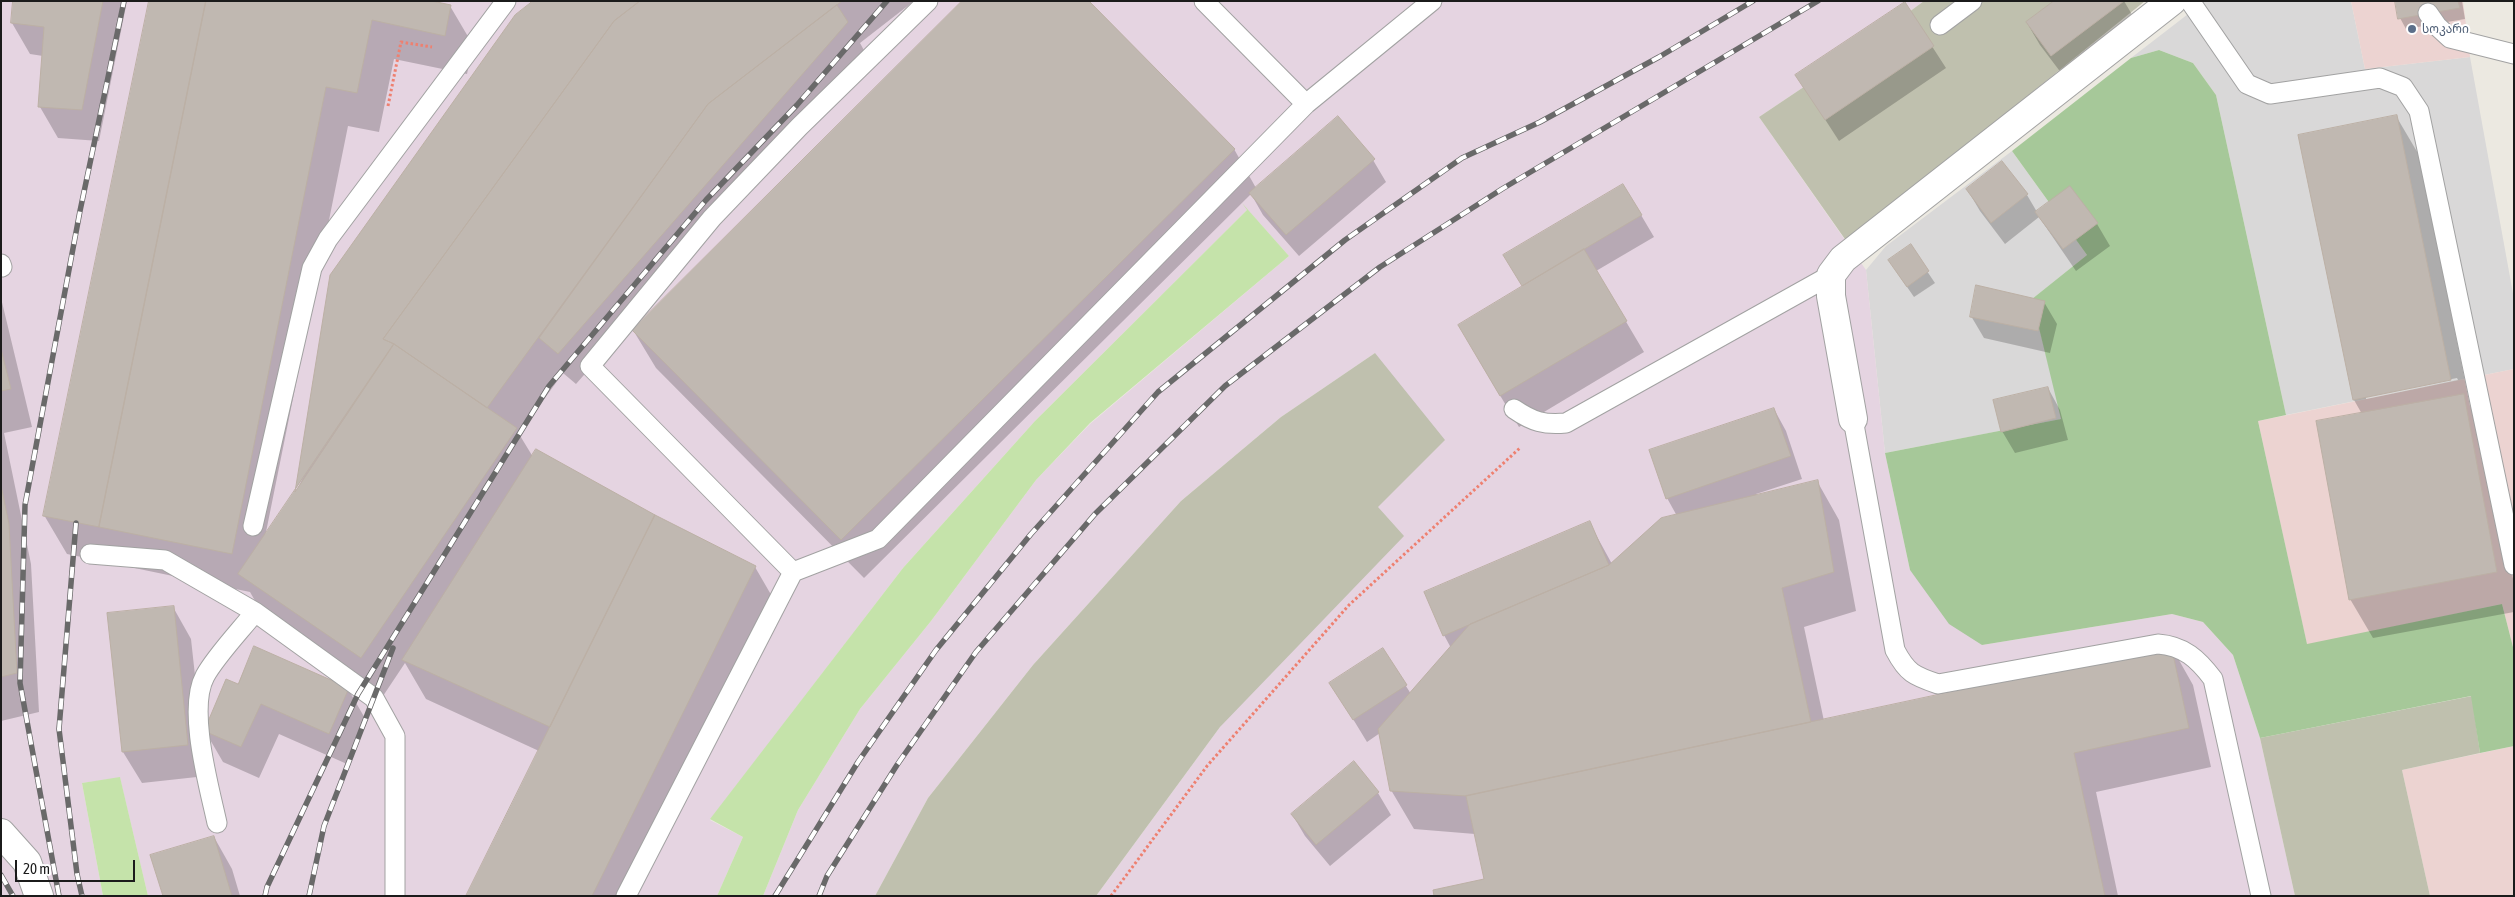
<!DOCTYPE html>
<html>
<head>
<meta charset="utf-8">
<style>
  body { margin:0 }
  #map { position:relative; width:2515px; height:897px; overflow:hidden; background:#ece9e1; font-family:"Asap Condensed",sans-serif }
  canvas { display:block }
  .frame { position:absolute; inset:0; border:2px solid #1b1b1b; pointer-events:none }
  .scale { position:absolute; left:15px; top:860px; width:120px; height:22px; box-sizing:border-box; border:2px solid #1b1b1b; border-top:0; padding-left:6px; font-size:15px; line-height:18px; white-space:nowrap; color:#1b1b1b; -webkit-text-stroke:4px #fff; paint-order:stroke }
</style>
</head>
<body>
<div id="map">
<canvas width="2515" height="897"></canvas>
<div class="frame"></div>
<div class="scale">20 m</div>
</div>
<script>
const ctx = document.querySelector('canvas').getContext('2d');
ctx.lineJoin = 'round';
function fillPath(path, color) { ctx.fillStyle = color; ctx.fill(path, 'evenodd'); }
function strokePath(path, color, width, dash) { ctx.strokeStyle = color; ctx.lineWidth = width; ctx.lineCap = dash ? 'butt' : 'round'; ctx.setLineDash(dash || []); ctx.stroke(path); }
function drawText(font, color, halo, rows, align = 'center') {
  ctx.font = font + ' "Asap Condensed","Noto Sans Georgian",sans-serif'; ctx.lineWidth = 4; ctx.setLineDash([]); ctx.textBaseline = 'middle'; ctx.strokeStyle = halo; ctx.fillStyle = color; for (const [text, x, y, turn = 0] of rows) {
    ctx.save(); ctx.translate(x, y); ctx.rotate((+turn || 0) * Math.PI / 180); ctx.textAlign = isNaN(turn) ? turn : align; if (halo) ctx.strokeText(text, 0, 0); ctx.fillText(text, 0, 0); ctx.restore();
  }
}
fillPath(new Path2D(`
  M2205 1H2351L2365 69 2470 57 2514 299V369L2286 415 2216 95 2193 63 2159 50 2131 58Z
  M2012 151 2087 255 2032 299 2062 419 1885 453 1866 270 1886 246Z`), '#d9d8d8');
fillPath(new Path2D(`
  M2351 1H2463L2470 57 2365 69Z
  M2514 369V651L2502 604 2307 645 2258 421Z
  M2514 746V896H2430L2402 770Z`), '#ecd3d1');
fillPath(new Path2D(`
  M1 1H1924L1841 62 1759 117 1866 270 1885 453 1910 570 1982 645 2172 614 2203 622 2233 655 2260 738 2295 896H1096L1220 727 1377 507 1375 353 1281 417 1181 501 1033 665 928 798 875 896H763L798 810 860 709 931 621 1036 480 1090 424 1289 256 1246 208 1247 210 1035 421 903 568 710 820 743 837 717 896H148L120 778 82 783 103 896H1Z`), '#e5d4e1');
fillPath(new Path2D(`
  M1924 1H2145L1847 242 1759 117 1841 62Z
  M1375 353 1445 440 1378 507 1404 536 1220 727 1096 896H875L928 798 1033 665 1181 501 1281 417Z
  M2472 696 2480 753 2402 770 2430 896H2295L2260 738Z`), '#bfc0ae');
fillPath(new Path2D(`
  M1242 203 1289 256 1090 423 1036 480 931 621 860 709 798 810 763 896H717L743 837 710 819 903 568 1035 421 1247 210Z
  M120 777 148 896H103L82 783Z`), '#c5e3aa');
fillPath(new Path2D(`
  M2159 50 2193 63 2216 95 2286 415 2258 421 2307 644 2502 604 2514 651V746L2480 753 2471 696 2260 738 2233 655 2203 622 2172 614 1982 645 1949 624 1910 570 1885 453 2061 419 2032 299 2087 255 2012 151 2131 58Z`), '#a6c899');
fillPath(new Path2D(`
  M14 1H127L99 141 58 138 40 107 43 56 30 54 12 23Z
  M150 1 450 6 473 45 467 74 394 59 379 132 348 126 265 537 296 492 535 1H914L860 43 866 54 576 384 563 373 519 434 533 457 755 567 777 605 634 896H468L539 751 426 699 405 663 383 696 262 613 250 592 67 554 44 515Z
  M2056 1H2124L2137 23 2065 78 2040 45 2027 23Z
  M2397 1H2462L2465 19 2406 29 2400 18Z
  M1904 3 1946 68 1839 141 1797 76Z
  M2396 116 2419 155 2470 406 2486 434 2514 584V612L2373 638 2350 599 2362 414 2354 400ZM2457 378 2458 380 2366 399V396Z
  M1234 149 1256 188 1373 160 1386 182 1299 256 1263 215 1251 194 864 578 656 368 633 330Z
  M2002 163 2027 195 2037 212 2070 187 2097 224 2110 246 2076 271 2039 217 2005 244 1980 211 1967 189Z
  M1641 215 1654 237 1596 271 1644 352 1519 427 1477 357 1524 287 1505 255Z
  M1910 246 1935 283 1914 297 1896 271Z
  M1 298 32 427 4 433 31 564 39 712 1 721Z
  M2044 302 2057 324 2050 353 1984 338 1971 316Z
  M2048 388 2060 410 2068 440 2015 453 2002 431Z
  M1774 409 1786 431 1802 479 1756 494V496L1817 481 1839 520 1856 611 1804 627 1824 721 2171 646 2193 685 2211 767 2096 792 2118 896H1435L1485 880 1475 834 1414 829 1391 790 1380 733 1367 742 1331 683 1383 650 1411 694 1451 648 1444 635 1589 522 1612 564 1677 516 1667 498Z
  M173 607 191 639 206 776 142 783 123 752Z
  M239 685 348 689 366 720 347 764 279 734 259 778 223 762 205 731Z
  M1354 763 1378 793 1391 815 1330 866 1305 836 1292 814Z
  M214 837 232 869 240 896H164Z`), '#0003');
const building = new Path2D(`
  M13 1H103L82 110 38 107 44 27 11 23Z
  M149 1H206L99 527 43 516Z
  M206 1H432L451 5 445 36 372 20 357 93 326 87 232 554 99 527Z
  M533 1H640L614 21 383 339 394 344 295 492 330 275 515 15Z
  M640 1H842L708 104 487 408 394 344 383 339 614 21Z
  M962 1H1089L1235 149 841 540 632 330Z
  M2054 1H2124L2051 56 2026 22Z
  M2395 1H2458L2460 8 2398 19Z
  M1905 2 1934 46 1825 120 1795 75Z
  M837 5 848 22 558 354 539 338 708 104Z
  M2397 115 2451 380 2353 400 2298 135Z
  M1338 116 1375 159 1286 235 1249 193Z
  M2002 161 2028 194 1991 223 1966 189Z
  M1623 184 1642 215 1522 286 1503 255Z
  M2070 186 2098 223 2063 249 2035 212Z
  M1911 244 1929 271 1907 287 1888 260Z
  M1584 249 1627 321 1500 396 1458 325Z
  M1976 285 2045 301 2038 331 1970 317Z
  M394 344 517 428 361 658 238 574Z
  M1 349 11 389 1 391Z
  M2048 387 2056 418 2001 432 1993 400Z
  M2464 394 2497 572 2349 600 2316 421Z
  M1774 408 1791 456 1666 499 1649 450Z
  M536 449 655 515 550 727 402 660Z
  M1818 480 1834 572 1782 588 1811 722 1466 796 1390 791 1378 729 1470 624 1609 565 1661 518Z
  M1 485 9 524 17 673 1 677Z
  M655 515 756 566 592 896H466Z
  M1590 521 1609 565 1443 636 1424 592Z
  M174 606 188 745 122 752 107 613Z
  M2171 645 2189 728 2074 753 2105 896H1434L1433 890 1484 879 1466 796Z
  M254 646 349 688 329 734 261 704 241 747 204 731 226 679 238 684Z
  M1383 648 1407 685 1353 720 1329 683Z
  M1354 761 1379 792 1316 845 1291 814Z
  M214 836 232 896H163L150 855Z`);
fillPath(building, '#c0b8b1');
strokePath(building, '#bcb0a5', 1);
const service = new Path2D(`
  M1204 1 1306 104
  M2190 1 2247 84 2270 94 2380 78 2403 87 2419 111 2514 565
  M2428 13 2437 26 2450 38 2514 54
  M1940 25 1972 1
  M1 264 2 267
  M1514 409C1533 422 1544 425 1566 423L1831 275
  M1853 419 1895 650C1907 673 1914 676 1938 684L2158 644C2184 646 2198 659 2213 679L2261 896
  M253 526 312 268 328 239 506 1
  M90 554 165 560 255 612 374 698 395 736V896
  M793 572 590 366 712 218 799 127 928 1
  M217 823C209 786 187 709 205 676 216 656 240 631 255 612
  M626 896 793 572 878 539 1306 104 1432 1`);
const minor = new Path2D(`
  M1853 419 1831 296V275L1843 259 2172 1
  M1 833 27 862 39 896`);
strokePath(service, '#a2a2a2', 21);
strokePath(minor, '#a2a2a2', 30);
strokePath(new Path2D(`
  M388 106 401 42 432 47
  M1111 896 1207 766 1349 605 1521 447`), '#ee8070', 3, [2.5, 2.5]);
strokePath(service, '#fff', 19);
strokePath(minor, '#fff', 28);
const rail = new Path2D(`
  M76 523 59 729 77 874 82 896
  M1 875 13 896
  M59 896 20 683 25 505 80 211 124 1
  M265 896 267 887 358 694 549 386 706 200 797 105 887 1
  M309 896 324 826 393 648
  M775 896 858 762 936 650 1031 534 1158 392 1345 240 1462 158 1540 122 1659 57 1753 1
  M819 896 827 876 897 765 976 652 1095 514 1225 386 1380 267 1502 189 1818 1`);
strokePath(rail, '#696969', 5.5);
strokePath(rail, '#fff', 4, [11]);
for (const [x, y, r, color] of [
  [2412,29,5,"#5c6f8a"]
]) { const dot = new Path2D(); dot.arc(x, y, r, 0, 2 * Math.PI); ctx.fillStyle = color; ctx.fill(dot); strokePath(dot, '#fff', 2); }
drawText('12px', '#4e5e75', '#fff', [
  ["სოკარი",2422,29]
], 'left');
</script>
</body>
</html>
